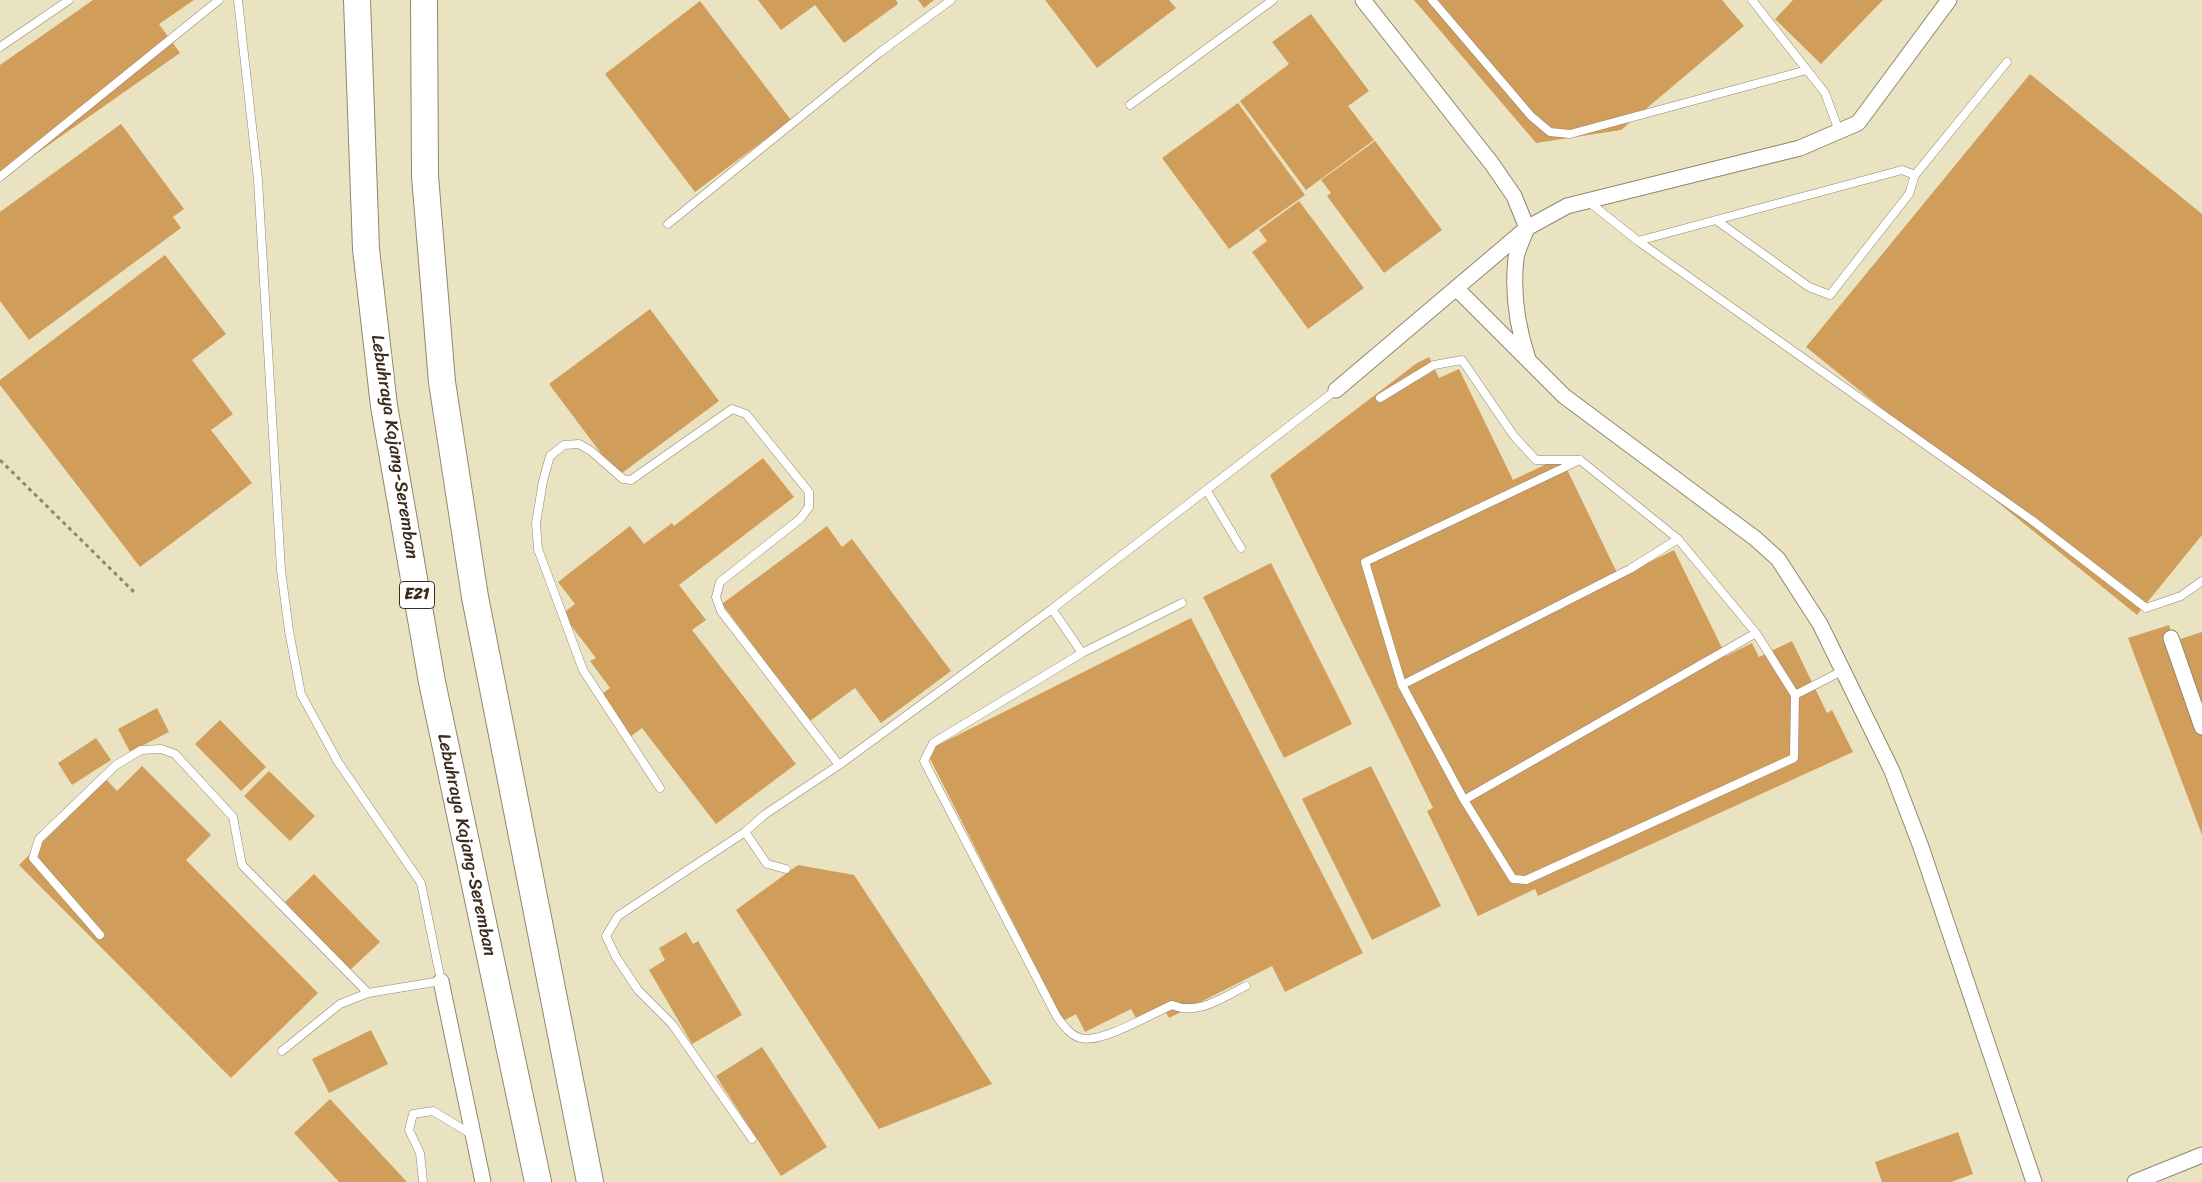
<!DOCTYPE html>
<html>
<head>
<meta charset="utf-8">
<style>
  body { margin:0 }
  canvas { display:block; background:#eae3c1 }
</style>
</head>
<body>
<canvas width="2202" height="1182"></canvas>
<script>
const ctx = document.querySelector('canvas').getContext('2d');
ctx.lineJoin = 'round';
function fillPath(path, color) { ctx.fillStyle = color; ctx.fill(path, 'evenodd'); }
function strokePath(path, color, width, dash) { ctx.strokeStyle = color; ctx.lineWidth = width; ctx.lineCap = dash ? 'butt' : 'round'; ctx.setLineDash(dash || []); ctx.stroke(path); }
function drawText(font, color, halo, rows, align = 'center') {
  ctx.font = font + ' Sriracha,sans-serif'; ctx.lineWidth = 5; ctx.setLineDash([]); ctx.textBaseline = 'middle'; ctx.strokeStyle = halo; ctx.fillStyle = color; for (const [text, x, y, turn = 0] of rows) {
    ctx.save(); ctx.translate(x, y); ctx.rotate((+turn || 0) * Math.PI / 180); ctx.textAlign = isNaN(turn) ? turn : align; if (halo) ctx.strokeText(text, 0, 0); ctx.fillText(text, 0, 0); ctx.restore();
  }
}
fillPath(new Path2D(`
  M93 0H194L159 24 180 53 0 179V65Z
  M758 0H896L898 4 844 43 815 5 781 30Z
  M918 0H934L924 8Z
  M1045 0H1169L1176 8 1097 68Z
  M1414 0H1722L1744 26 1621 130 1536 143Z
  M1793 0H1883L1821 64 1775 19Z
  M700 1 791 120 695 192 605 74Z
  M1311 14 1369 91 1348 106 1374 140 1306 190 1240 101 1289 64 1272 42Z
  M2030 74 2202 214V535L2137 615 1806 347Z
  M1238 103 1305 195 1229 249 1162 158Z
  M121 124 184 209 173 217 181 228 29 340 0 301V212Z
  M1375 141 1442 230 1384 273 1327 196 1331 193 1321 180Z
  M1299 201 1364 288 1308 329 1252 252 1267 241 1259 230Z
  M165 255 226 334 192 360 233 414 211 430 252 483 140 567 0 385V380Z
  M650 309 719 401 618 476 549 384Z
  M1429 357 1439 378 1459 369 1513 480 1561 457 1619 577 1674 550 1726 656 1752 643 1759 657 1792 641 1827 713 1832 710 1853 752 1538 896 1535 889 1478 916 1427 811 1433 808 1270 475 1417 363Z
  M763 458 794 497 679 585 706 620 692 630 796 764 716 824 642 728 630 737 598 697 610 688 590 661 596 658 562 614 575 604 558 582 630 526 644 544 672 523 674 526Z
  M827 526 842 547 852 539 951 671 881 723 855 688 810 721 722 604Z
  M1271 563 1352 724 1284 758 1203 597Z
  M1191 618 1363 953 1285 992 1272 966 1169 1018 1163 1007 1137 1020 1131 1009 1085 1032 1076 1014 1063 1021 926 751Z
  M2169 625 2174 641 2202 632V835L2128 638Z
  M157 708 169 732 130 752 118 729Z
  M220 720 266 767 241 791 195 744Z
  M96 738 111 760 72 785 58 763Z
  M142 766 211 835 186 860 318 993 231 1078 19 865 106 779 117 791Z
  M1371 766 1441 906 1372 940 1302 799Z
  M269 771 315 816 290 841 244 796Z
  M798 865 854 875 992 1084 879 1129 736 910Z
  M314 874 380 942 350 970 285 902Z
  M686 932 693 944 698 941 742 1015 692 1044 649 970 665 960 659 948Z
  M371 1030 388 1064 329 1093 312 1059Z
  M762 1047 827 1147 781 1176 716 1076Z
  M330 1099 407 1182H339L294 1133Z
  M1958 1132 1973 1174 1951 1182H1882L1875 1162Z`), '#d19d5b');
const service = new Path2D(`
  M1432 0 1531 116 1550 132 1570 134 1807 70
  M1752 0 1825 93 1839 131
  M0 47 69 0
  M1130 105 1273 0
  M0 177 219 0
  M1589 202 1638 241 2033 521 2146 608 2181 596 2202 581
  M1716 220 1809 287 1830 295 1909 194 1915 175
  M668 224 879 53 951 0
  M1638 241 1902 170 1915 175 2007 62
  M1380 398 1434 365 1462 360 1514 436 1536 460H1580L1678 539 1756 633 1795 695 1844 670
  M1580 460 1365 562 1402 685 1464 800 1513 879 1526 880 1794 758 1795 695
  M1207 491 1241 548
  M1052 609 1082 653 1182 603
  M1082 653 933 743 924 761 1057 1017C1063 1025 1070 1035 1080 1038 1101 1044 1151 1014 1172 1005 1198 1016 1221 998 1246 986
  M1402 685 1630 569 1678 539
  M660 788 583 670 538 549 536 523 543 481 550 456 564 445 579 444 591 451 623 479 631 480 732 409 746 414 809 492V507L800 519 720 582 716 597 721 611 839 765
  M1464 800 1756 633
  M745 832 618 916 606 936 616 957 638 990 672 1024 752 1139
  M786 869 767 864 745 832 764 815 839 765 1052 609 1336 390
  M100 935 33 858 39 839 116 765 141 750 161 749 175 754 233 817 242 865 368 993 441 981 421 883 338 762 301 694 289 631 281 570 258 180 238 0
  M282 1051 340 1004 368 993
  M423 1182 420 1153 409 1130 413 1114 433 1111 471 1134`);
const minor = new Path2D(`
  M1363 0 1492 164 1514 196 1527 228C1523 238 1518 248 1516 258 1512 293 1517 326 1528 359
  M1456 288 1564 396 1756 539 1778 559 1820 624 1892 771 1921 847 2034 1182
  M1336 390 1527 228 1567 206 1800 148 1858 123 1949 0
  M2171 638 2202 727
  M441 981 483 1182
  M2135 1182 2202 1155`);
const motorway = new Path2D(`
  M357 0 366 249 384 406 432 682 538 1182
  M424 0 425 176 442 382 475 597 590 1182`);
strokePath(service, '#928670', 9);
strokePath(minor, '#928670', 17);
strokePath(motorway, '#928670', 28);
strokePath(new Path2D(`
  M0 460 135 593`), '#928670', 3, [4, 4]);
strokePath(service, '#fff', 8);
strokePath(minor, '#fff', 15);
strokePath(motorway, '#fff', 26);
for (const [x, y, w] of [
  [417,595,35]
]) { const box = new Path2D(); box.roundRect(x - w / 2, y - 13.5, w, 27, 4); ctx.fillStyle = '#fff'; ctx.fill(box); strokePath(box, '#3b2a1e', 1); }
drawText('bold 16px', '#3b2a1e', null, [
  ["E21",417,595]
]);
drawText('18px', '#3b2a1e', '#fff', [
  ["Lebuhraya Kajang-Seremban",394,447,81],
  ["Lebuhraya Kajang-Seremban",466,845,78]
]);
</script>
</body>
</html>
